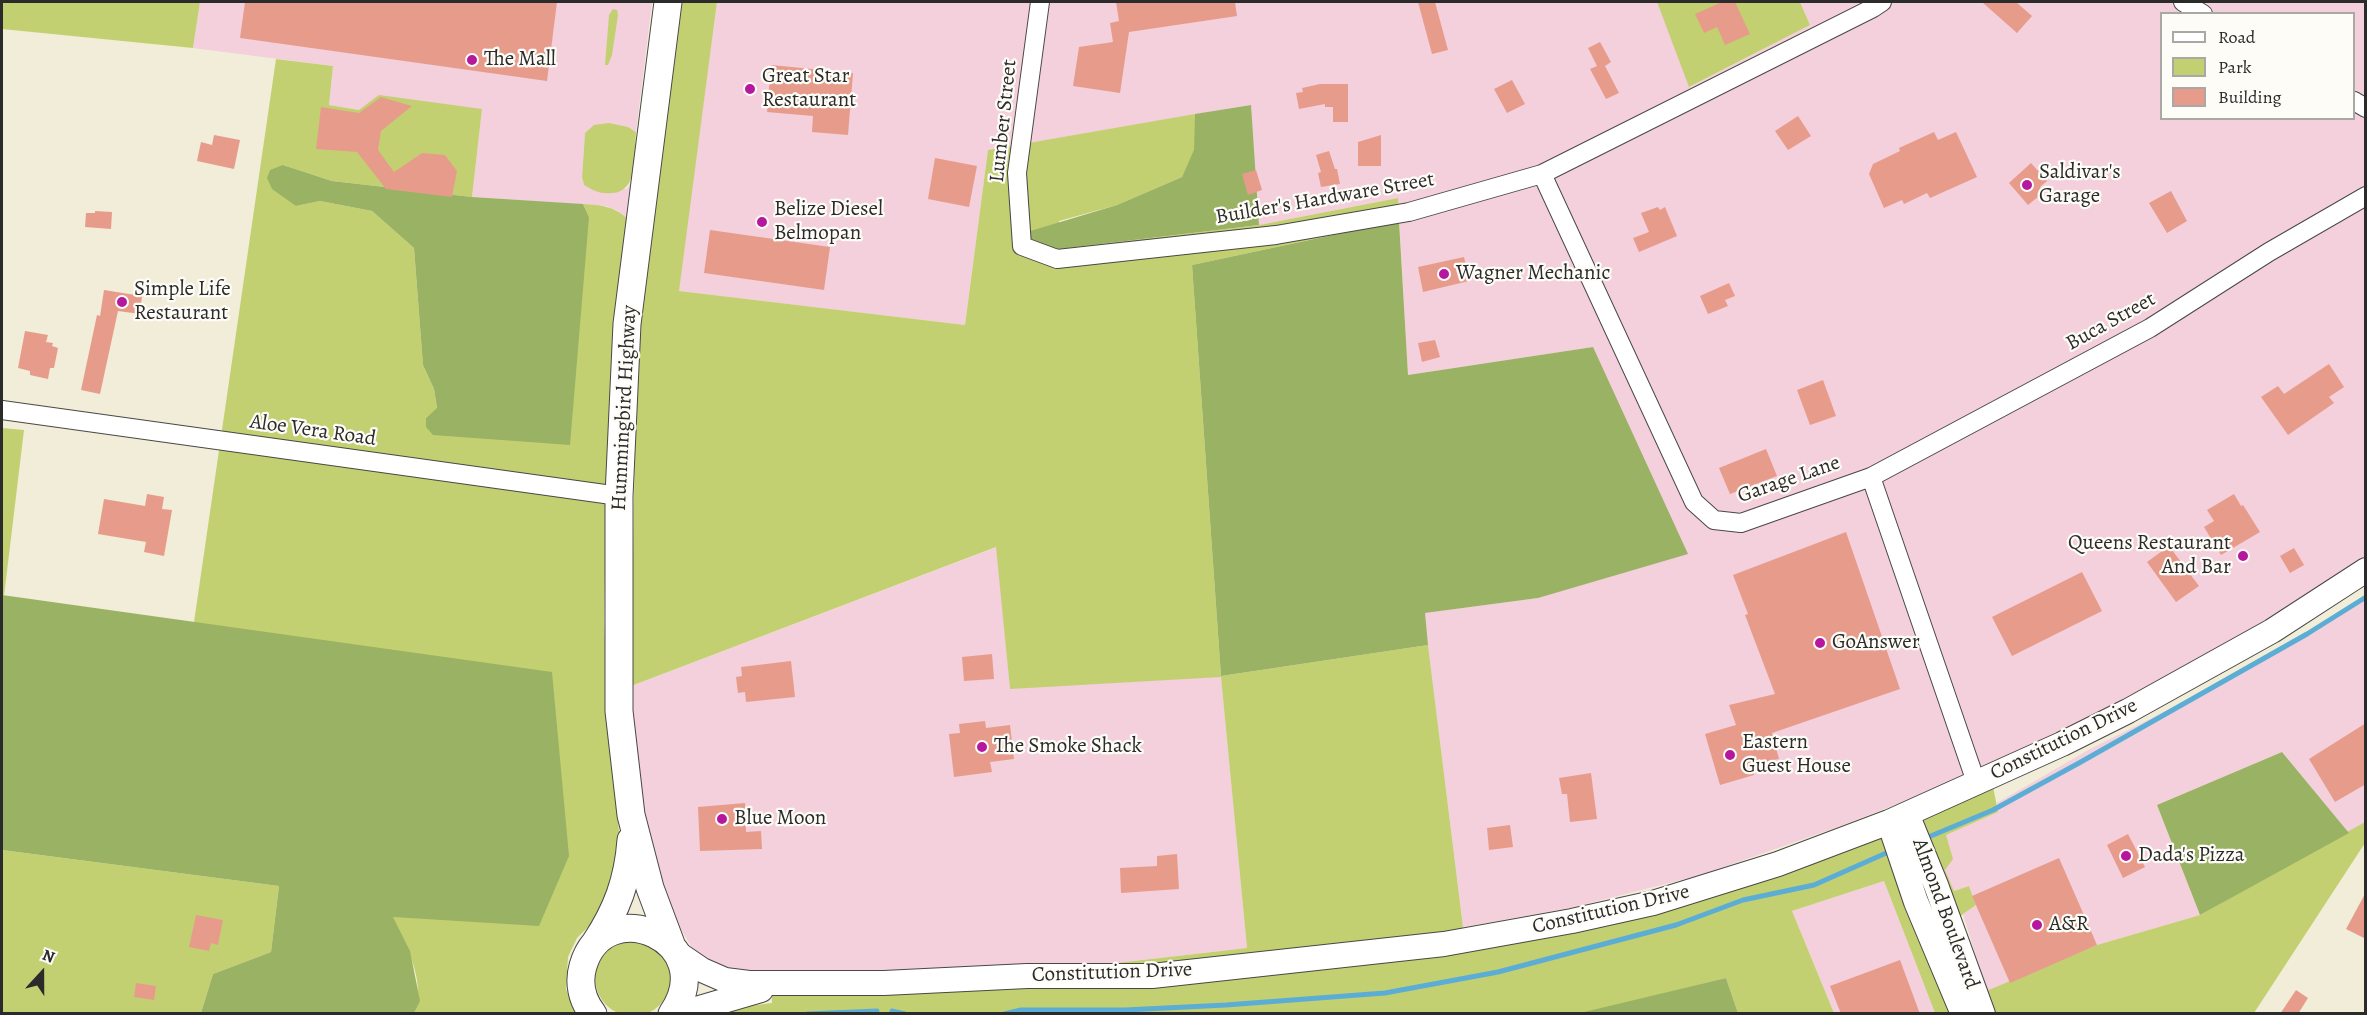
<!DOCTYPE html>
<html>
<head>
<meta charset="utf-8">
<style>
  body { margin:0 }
  #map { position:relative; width:2367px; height:1015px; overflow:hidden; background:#f1edd8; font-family:Alegreya,serif }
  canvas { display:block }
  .frame { position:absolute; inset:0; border:3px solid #2b2b2b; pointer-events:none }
  .legend { position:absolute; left:2160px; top:12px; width:195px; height:108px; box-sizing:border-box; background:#fdfcf7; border:2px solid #a9a8a5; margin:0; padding:8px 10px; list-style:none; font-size:18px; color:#2b2b2b }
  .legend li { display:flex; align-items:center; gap:12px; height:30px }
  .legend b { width:30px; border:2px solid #a9a8a5 }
  .north { position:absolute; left:12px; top:943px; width:60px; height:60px; -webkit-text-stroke:4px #fdfcf7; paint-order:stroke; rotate:21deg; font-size:16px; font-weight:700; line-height:24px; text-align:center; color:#2b2b2b }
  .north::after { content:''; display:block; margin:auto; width:21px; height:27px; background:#2b2b2b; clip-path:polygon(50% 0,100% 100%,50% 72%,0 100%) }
</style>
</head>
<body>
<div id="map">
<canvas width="2367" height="1015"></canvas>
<div class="frame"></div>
<ul class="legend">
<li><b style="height:8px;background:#fff"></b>Road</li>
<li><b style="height:16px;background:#c3d071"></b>Park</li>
<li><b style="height:16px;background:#e79c8b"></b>Building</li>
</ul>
<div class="north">N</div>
</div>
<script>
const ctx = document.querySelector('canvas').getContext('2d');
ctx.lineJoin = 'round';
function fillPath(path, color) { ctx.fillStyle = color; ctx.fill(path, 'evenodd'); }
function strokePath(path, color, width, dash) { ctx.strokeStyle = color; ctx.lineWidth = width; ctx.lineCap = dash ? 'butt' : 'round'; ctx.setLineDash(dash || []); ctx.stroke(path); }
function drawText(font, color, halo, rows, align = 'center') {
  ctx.font = font + ' Alegreya,serif'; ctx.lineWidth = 4.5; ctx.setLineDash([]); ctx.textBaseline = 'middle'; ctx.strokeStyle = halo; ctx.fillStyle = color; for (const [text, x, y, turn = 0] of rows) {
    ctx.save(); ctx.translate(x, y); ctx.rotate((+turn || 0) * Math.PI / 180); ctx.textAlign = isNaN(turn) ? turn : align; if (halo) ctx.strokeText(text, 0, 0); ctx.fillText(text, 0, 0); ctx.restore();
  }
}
fillPath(new Path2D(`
  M200 2H652L636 132 628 127 585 133 582 177 584 185 627 189 631 181 627 218 618 211 606 206 472 197 482 109 359 110 329 105 333 66 193 48Z
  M717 2H1657L1690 87 1810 25 1800 2H2365V563L2349 576 2106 709 1959 780 1835 828 1701 875 1570 908 1463 927 1424 613 1538 598 1593 347 1408 375 1398 198 1259 225 1250 105 988 150 965 325 678 291ZM2162 14H2354V118H2162Z
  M997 547 1010 688 1221 676 1247 948 1038 972 728 975 694 951 668 908 655 880 632 754 631 686Z
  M2365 599V822L2349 833 2282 752 2157 805 2200 915 2097 945 1987 992 1963 914 1976 905 1969 886 1954 891 1942 865 1946 835 1998 812 1997 803 2090 749 2226 681Z
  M1884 881 1935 1013H1834L1792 911Z`), '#f4cfdc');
fillPath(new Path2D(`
  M2 2H200L193 48 2 29Z
  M679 2H717L679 291 965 325 988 150 1195 114V150L1182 177 1117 205 1059 221V249L1259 225 1398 198 1399 221 1192 265 1221 676 1428 645 1463 927 1446 943 1652 903 1991 776 1998 812 1946 835 1953 859 1945 870 1954 891 1969 886 1976 905 1963 914 1953 925 1979 994 2097 945 2200 915 2365 822V843L2254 1013H1935L1884 881 1792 911 1834 1013H1738L1726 978 1580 1014 709 1013 741 1007 772 1003 771 978 1038 972 1247 948 1221 677 1010 689 996 547 631 686 636 374 646 266Z
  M1657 2H1800L1810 25 1689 87Z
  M613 9 617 10 618 15 612 55 608 65H605L609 15Z
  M276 59 333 66 329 105 359 110 379 95 482 109 472 197 332 181 283 165 296 206 320 201 372 211 414 248 423 365 434 389 437 409 426 418V427L589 217 583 204C601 205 613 206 627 218L606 524 604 620 610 755 620 839 618 874 596 919 577 938 568 957 566 989 575 1013H414C427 984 406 943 392 917L194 622Z
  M609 123 628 127 636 132C634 153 639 192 612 193 600 194 594 191 584 185L582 177 585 133 594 125Z
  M2 428 24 430 4 596 2 595Z
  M2 850 279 886 271 952 213 974 201 1013 2 1014Z
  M595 978a38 38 0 1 1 76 0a38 38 0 1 1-76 0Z`), '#c3d071');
fillPath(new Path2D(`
  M1251 105 1259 225 1059 249 1028 243 1027 232 1117 205 1182 177 1194 150 1195 114Z
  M283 165 332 181 472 197 583 204 589 217 570 445 433 435 426 427V418L437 408 434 389 423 365 414 248 372 211 320 201 296 206 272 189 267 178 270 170Z
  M1399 221 1408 375 1593 347 1688 554 1538 598 1425 613 1428 645 1221 676 1192 265Z
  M2 595 552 672 569 856 539 926 393 917 410 951 420 1001 414 1013H201L213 974 271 952 279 886 2 850Z
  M2282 752 2349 833 2200 915 2157 805Z
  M1726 978 1738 1013H1580Z`), '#9ab263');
strokePath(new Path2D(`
  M1928 841 1926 838 1993 810 2079 763 2307 634 2366 597
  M892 1011 905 1014
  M807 1014 877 1011
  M1004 1014 1021 1010H1125L1226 1005 1385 993 1498 972 1676 925 1743 900 1814 885 1893 850`), '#5cadd6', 5);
fillPath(new Path2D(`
  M245 2H557L547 81 240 38Z
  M1116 2H1235L1237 16 1129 32 1120 93 1073 86 1079 47 1113 42 1110 23 1119 21Z
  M1418 2H1435L1448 50 1432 54Z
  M1722 2H1735L1750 34 1725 45 1717 27 1704 33 1695 14Z
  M1982 2H2016L2032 16 2017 33Z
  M1600 42 1611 62 1605 66 1619 93 1606 99 1590 69 1597 66 1588 48Z
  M771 65 853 73 848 135 812 132 813 116 767 112Z
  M1512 80 1525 104 1507 113 1494 89Z
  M1320 84H1348V122H1333V107H1325V104L1299 109 1296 93 1303 92 1302 88Z
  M381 97 412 106 381 131 378 150 394 172 422 153 445 155 457 171 452 197 386 189 357 152 316 149 321 107 359 113Z
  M1798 116 1811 136 1788 150 1775 131Z
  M1934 132 1938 140 1956 132 1977 177 1930 198 1927 193 1904 204 1902 200 1884 208 1869 174 1873 164 1900 151 1899 148Z
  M214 135 240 140 234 169 197 161 201 142 212 145Z
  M1381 135V166H1358V142Z
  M1329 151 1335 169H1337L1340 184 1321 187 1318 173 1321 172 1316 155Z
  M935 158 977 166 969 207 928 199Z
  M2031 163 2047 181 2040 187 2044 192 2028 205 2009 183Z
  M1256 170 1262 190 1248 195 1242 174Z
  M2171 191 2187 221 2167 233 2149 203Z
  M1658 207 1660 210 1665 207 1677 236 1639 252 1633 238 1649 232 1641 213Z
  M95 211 112 212 111 229 85 227 86 213H95Z
  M710 230 830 247 824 290 704 273Z
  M1464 257 1469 281 1423 292 1418 267Z
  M1729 283 1735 296 1725 300 1728 306 1708 314 1700 296Z
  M104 290 142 296 140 314 118 311 100 394 81 390 97 315 100 316Z
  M25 331 48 335 46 342 53 343 52 346 58 348 54 368H50L48 379 30 375V371L18 368Z
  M1435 340 1440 357 1422 362 1418 343Z
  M2329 364 2344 387 2329 397 2334 403 2288 435 2261 397 2278 386 2284 394Z
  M1823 380 1836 416 1810 425 1797 390Z
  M1766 449 1777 476 1730 494 1719 468Z
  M147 494 164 497 162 509 172 510 164 556 144 552 146 542 98 534 104 499 145 506Z
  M2234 494 2241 506 2243 505 2260 532 2221 555 2204 527 2214 521 2207 510Z
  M1846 532 1900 689 1772 733 1779 759 1751 764 1754 775 1720 785 1705 734 1736 725 1729 705 1775 694 1745 615 1748 614 1733 575Z
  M2169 546 2199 586 2176 602 2147 562Z
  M2294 548 2304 565 2290 573 2280 556Z
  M2082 572 2102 611 2012 656 1992 617Z
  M992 654 994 679 964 681 962 657Z
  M791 661 795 697 746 702 745 692 738 693 736 677 742 676 741 667Z
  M985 721 986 728 1010 725 1014 759 990 762 992 772 954 777 949 734 960 733 959 724Z
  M2366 723V784L2335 802 2309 759Z
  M1591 773 1597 819 1570 822 1567 794H1562L1559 778Z
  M745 803 746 832 761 831 762 849 700 851 698 807Z
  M1510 825 1513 847 1489 850 1487 828Z
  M2128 834 2145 867 2123 878 2107 845Z
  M1177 854 1179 889 1121 893 1120 868 1157 866V856Z
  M2059 858 2097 945 2010 983 1972 896Z
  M2366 892V939L2346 929Z
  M196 915 223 920 218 945 211 943 209 951 189 947Z
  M1900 960 1920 1014H1841L1830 986Z
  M136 983 156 986 154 1000 134 997Z
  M2296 990 2308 998 2298 1014H2280Z`), '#e79c8b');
const street = new Path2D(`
  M1040 2 1017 173 1022 246 1057 259 1276 235 1409 212 1542 174 1873 8 1882 2
  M2183 2 2203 14
  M2354 101 2366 108
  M1542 174 1694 502 1714 520 1741 523 1871 477 2150 328 2269 252 2366 196
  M2 410 619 496
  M1871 477 1976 782`);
const secondary = new Path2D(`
  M1907 814 1936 885 1983 1014
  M1889 822 1916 902 1963 1014
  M677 953 702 970 725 980 749 983H884L1027 976H1152L1444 944 1572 921 1653 903 1778 864 1889 822 2062 744 2128 711 2272 631 2366 570
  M679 1014 761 990`);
const primary = new Path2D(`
  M668 2 627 324 619 496V711L631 815 650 888 671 944
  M595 943C617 910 628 880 631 840
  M593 1014C582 1000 578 983 583 966 605 890 722 941 672 1014`);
strokePath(street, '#494845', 20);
strokePath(secondary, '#494845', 26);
strokePath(primary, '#494845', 29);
strokePath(street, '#fff', 18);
strokePath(secondary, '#fff', 24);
strokePath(primary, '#fff', 27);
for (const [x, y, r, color] of [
  [472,60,6,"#b5179e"],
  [750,89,6,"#b5179e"],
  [2027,185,6,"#b5179e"],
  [762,222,6,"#b5179e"],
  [1444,274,6,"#b5179e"],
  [122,302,6,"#b5179e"],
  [2243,556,6,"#b5179e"],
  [1820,643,6,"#b5179e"],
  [982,747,6,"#b5179e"],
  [1730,755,6,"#b5179e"],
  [722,819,6,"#b5179e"],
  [2126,856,6,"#b5179e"],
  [2037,925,6,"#b5179e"]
]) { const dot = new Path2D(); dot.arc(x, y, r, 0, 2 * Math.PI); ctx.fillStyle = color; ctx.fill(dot); strokePath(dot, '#fdfcf7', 2); }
drawText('21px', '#2b2b2b', '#fdfcf7', [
  ["The Mall",484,60],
  ["Great Star",762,77],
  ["Restaurant",762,101],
  ["Saldivar's",2039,173],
  ["Garage",2039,197],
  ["Belize Diesel",774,210],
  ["Belmopan",774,234],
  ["Wagner Mechanic",1456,274],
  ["Simple Life",134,290],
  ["Restaurant",134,314],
  ["Queens Restaurant",2231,544,"right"],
  ["And Bar",2231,568,"right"],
  ["GoAnswer",1832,643],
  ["Eastern",1742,743],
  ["Guest House",1742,767],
  ["The Smoke Shack",994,747],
  ["Blue Moon",734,819],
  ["Dada's Pizza",2138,856],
  ["A&R",2049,925]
], 'left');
drawText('21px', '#2b2b2b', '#fdfcf7', [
  ["Lumber Street",1004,121,-84],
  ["Builder's Hardware Street",1325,199,-10],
  ["Buca Street",2111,322,-29],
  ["Hummingbird Highway",625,408,-87],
  ["Aloe Vera Road",313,431,8],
  ["Garage Lane",1789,480,-19],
  ["Constitution Drive",2064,740,-26],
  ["Constitution Drive",1611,910,-13],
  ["Almond Boulevard",1945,914,70],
  ["Constitution Drive",1112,973,-2]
]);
</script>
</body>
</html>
